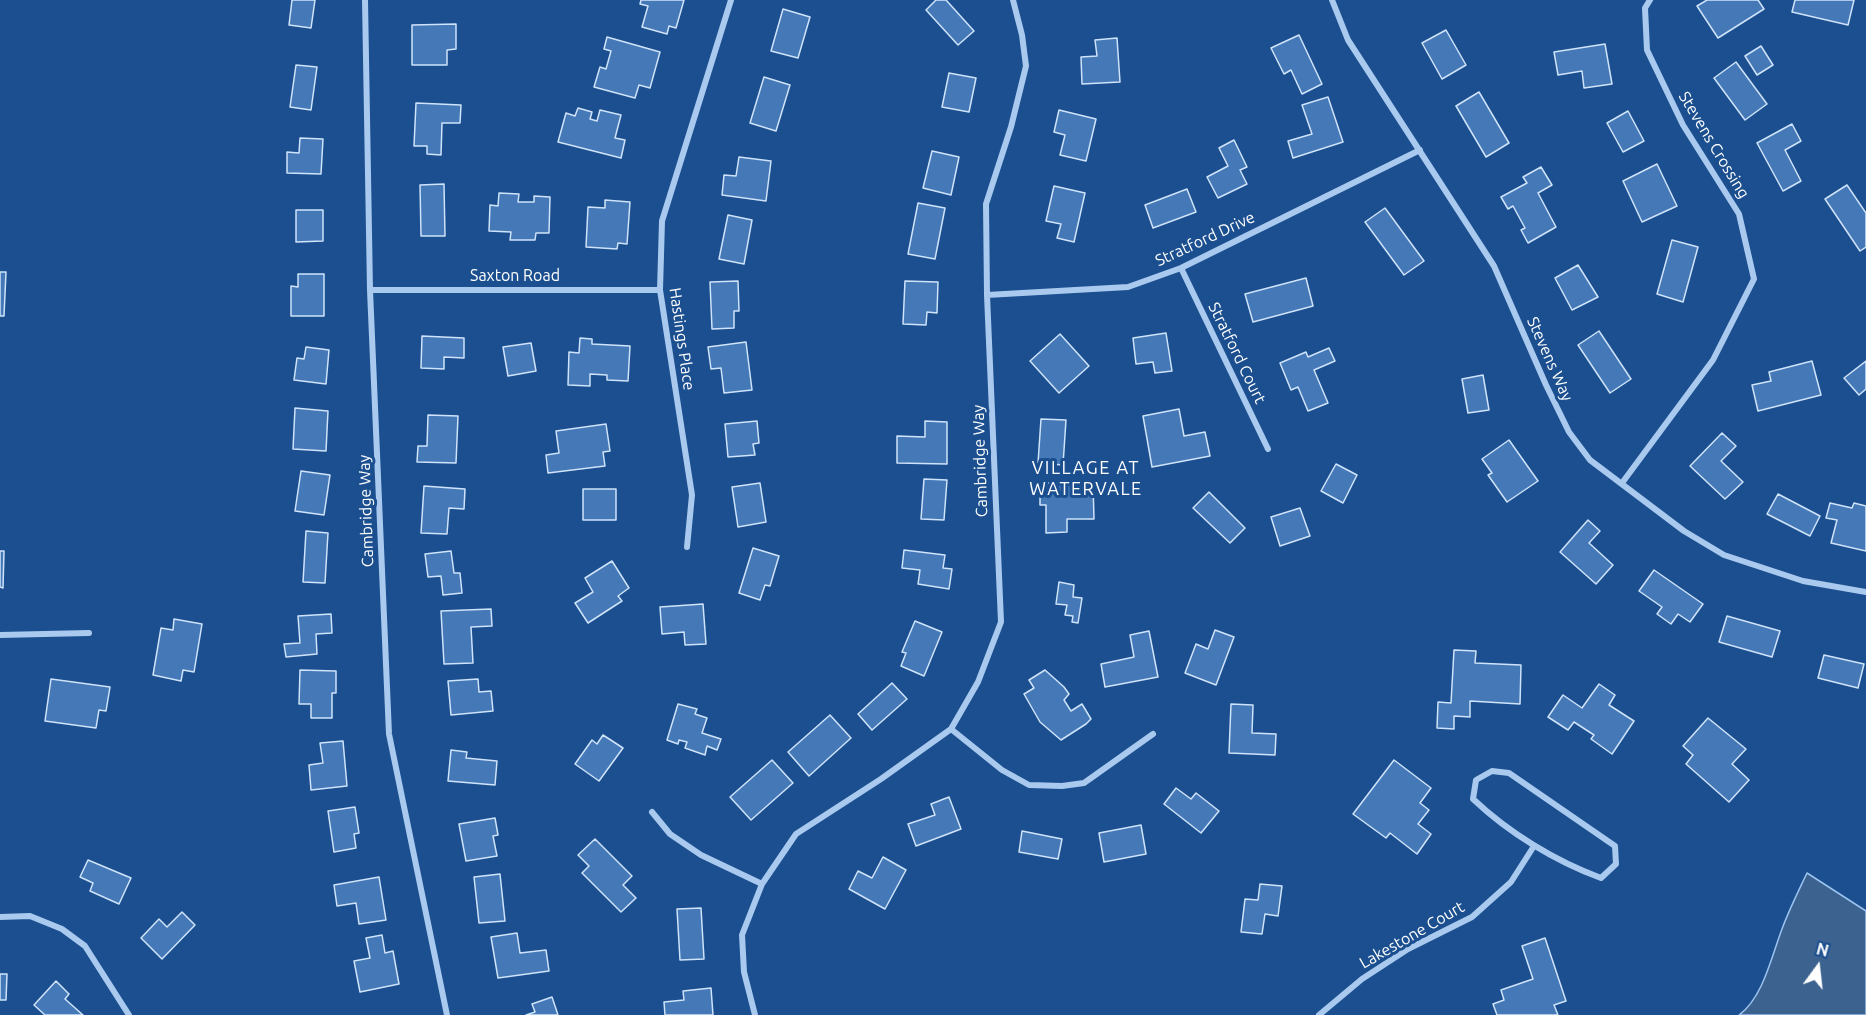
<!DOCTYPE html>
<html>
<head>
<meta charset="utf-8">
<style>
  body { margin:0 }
  #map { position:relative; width:1866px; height:1015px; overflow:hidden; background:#1b4f8f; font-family:Ubuntu,sans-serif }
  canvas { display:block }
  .north { position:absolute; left:1788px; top:937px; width:60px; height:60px; -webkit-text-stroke:4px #1b4f8f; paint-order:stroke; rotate:15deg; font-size:16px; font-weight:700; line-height:24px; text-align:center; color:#fff }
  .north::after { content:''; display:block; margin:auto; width:21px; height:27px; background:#fff; clip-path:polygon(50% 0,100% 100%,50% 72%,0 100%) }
</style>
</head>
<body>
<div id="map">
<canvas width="1866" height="1015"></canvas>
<div class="north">N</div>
</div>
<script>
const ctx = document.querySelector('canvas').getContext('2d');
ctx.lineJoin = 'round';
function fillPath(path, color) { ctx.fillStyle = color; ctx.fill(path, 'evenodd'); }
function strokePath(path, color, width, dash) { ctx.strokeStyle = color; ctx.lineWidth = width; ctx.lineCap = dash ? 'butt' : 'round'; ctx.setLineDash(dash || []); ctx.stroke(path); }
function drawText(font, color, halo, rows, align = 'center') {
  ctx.font = font + ' Ubuntu,sans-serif'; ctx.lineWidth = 6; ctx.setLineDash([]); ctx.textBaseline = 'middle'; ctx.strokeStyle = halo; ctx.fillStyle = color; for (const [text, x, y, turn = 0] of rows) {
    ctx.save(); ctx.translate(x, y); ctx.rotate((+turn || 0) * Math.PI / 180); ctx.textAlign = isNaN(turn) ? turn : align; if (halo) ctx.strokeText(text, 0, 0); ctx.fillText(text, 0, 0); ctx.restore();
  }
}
const water = new Path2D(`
  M1807 873 1866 911V1015H1739C1763 998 1772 955 1782 929 1789 910 1798 892 1807 873Z`);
fillPath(water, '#3c6290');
strokePath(water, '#9cc4f0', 1.5);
const building = new Path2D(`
  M292 0H315L311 28 289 25Z
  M641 0H684L676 28 669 26 667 34 642 27 648 6 640 4Z
  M936 0H946L974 31 958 45 926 10Z
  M1707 0H1758L1764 9 1718 38 1697 6Z
  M1795 0H1854L1848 25 1792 12Z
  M783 9 810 17 798 58 771 51Z
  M456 24V49L447 50V65H412V25Z
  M1446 30 1466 65 1442 79 1422 43Z
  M1299 35 1322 84 1302 94 1291 70 1284 74 1271 48Z
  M607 37 660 52 650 88 639 85 635 98 594 87 600 67 606 69 611 51 604 49Z
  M1117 38 1120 82 1082 84 1081 57 1097 56 1095 40Z
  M1605 44 1612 84 1584 88 1582 71 1558 75 1554 52Z
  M1761 46 1773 65 1757 75 1745 56Z
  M1736 62 1767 104 1745 120 1714 78Z
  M296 65 317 67 311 110 290 107Z
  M949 73 976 78 969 112 942 107Z
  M764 77 790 85 776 131 750 123Z
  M1479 92 1509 143 1486 157 1456 106Z
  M1328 97 1343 142 1293 158 1288 141 1312 134 1302 105Z
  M416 103 461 105 460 123H442L441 155 427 154V146H414Z
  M578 108 592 112 590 119 597 121 600 110 621 115 615 138 625 140 621 158 558 142 566 113 575 116Z
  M1059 110 1096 119 1086 161 1060 155 1065 135 1054 132Z
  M1628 111 1644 141 1623 152 1607 123Z
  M1792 124 1801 141 1785 150 1801 181 1783 191 1757 143Z
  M300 138 323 139 321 174 287 173V152L299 153Z
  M1234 140 1247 167 1240 170 1247 184 1218 198 1207 177 1228 166 1219 148Z
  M932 151 959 157 951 195 923 188Z
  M739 157 771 161 766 201 722 195 724 175 736 176Z
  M1657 164 1677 206 1642 222 1623 181Z
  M1541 167 1552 185 1538 193 1556 227 1528 243 1521 230 1525 228 1513 206 1508 209 1501 197 1527 183 1523 177Z
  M444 184 445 236H421L420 185Z
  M1847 185 1866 213V247L1860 251 1825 199Z
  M1054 186 1085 193 1074 242 1057 238 1061 224 1046 221Z
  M1187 189 1196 212 1153 228 1145 205Z
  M499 193 519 194 518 202H534V196L550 197 549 233H536L535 240H510L511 232 489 231 490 205 498 206Z
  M605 200 630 202 627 244 618 243 617 249 586 247 588 207 605 208Z
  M918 203 945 208 935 259 908 254Z
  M1385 208 1424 261 1404 275 1365 222Z
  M296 210H323V241L296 242Z
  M728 215 752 220 744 264 719 259Z
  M1672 240 1698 247 1683 302 1657 294Z
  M1578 265 1598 297 1572 310 1555 278Z
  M0 272H6L4 316H0Z
  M298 274H324V316H291V286L298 287Z
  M1306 278 1313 306 1253 322 1245 294Z
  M738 281 739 311H734V328L712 329 710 282Z
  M905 281 938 282 937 313 927 312 926 325 903 324Z
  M1599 331 1631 379 1610 393 1578 345Z
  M1166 333 1172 371 1155 373 1153 362 1136 364 1133 338Z
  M1060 334 1089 366 1059 393 1030 361Z
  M422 336 464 338V358L444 357V369L421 368Z
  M580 338 592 339V344L630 346 628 381 607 380V375L590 374V386L568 385 569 352 579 353Z
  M746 342 752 390 724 393 721 368 711 369 708 347Z
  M531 343 536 371 508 376 503 347Z
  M306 347 329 350 326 384 294 380 297 358 304 359Z
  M1329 348 1335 361 1314 370 1328 403 1308 411 1298 387 1291 390 1280 363 1306 352 1308 357Z
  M1812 361 1821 395 1758 411 1752 385 1771 381 1769 372Z
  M1866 361V389L1859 395 1844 378Z
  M1483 375 1489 410 1468 413 1462 379Z
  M295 408 328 411 326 451 293 449Z
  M1179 409 1184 436 1205 432 1210 456 1152 467 1143 416Z
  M428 415 458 416 456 463 417 462 418 446H427Z
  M1041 419 1066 420 1063 465 1038 463Z
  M757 421 759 443 753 444 755 455 728 457 725 424Z
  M925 421 947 422V464L897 463V436L925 437Z
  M606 424 610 451 603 452 605 466 548 473 546 455 559 453 556 431Z
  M1722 433 1736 446 1721 461 1743 482 1725 499 1690 466Z
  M1509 440 1538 481 1507 502 1488 475 1492 473 1482 459Z
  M1336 464 1357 475 1343 503 1321 491Z
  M301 471 330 475 324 515 295 511Z
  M924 479 947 480 944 520 921 519Z
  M760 483 766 522 738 527 732 487Z
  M1040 483H1093L1094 519H1067V532L1046 533V505H1040Z
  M424 486 465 489 464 509 449 508 447 534 421 533Z
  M583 489H616V520H583Z
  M1209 492 1245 528 1230 543 1193 508Z
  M1778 494 1820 516 1810 536 1767 514Z
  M1830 503 1852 508 1854 503 1866 506V551L1831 543 1837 520 1826 518Z
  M1300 508 1310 536 1280 546 1271 517Z
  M1588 520 1600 531 1589 543 1613 565 1596 584 1560 552Z
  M306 531 328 533 325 583 303 582Z
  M753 548 779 556 770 586 765 585 760 600 739 593Z
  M904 550 945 555 943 568 952 569 949 589 918 584 920 570 902 568Z
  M0 551H4L3 588 0 587Z
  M451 551 454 573H460L462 593 443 595 441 576 428 577 425 554Z
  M612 561 629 588 618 596 622 601 588 623 575 603 593 592 585 578Z
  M1654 570 1703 604 1690 622 1678 614 1671 624 1657 614 1662 607 1639 591Z
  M1059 582 1074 585 1073 597 1082 598 1078 623 1072 622 1073 616 1065 615 1067 605 1056 604Z
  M703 604 706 644 685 645 684 632 662 634 660 607Z
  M491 609 492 626 471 627 473 663 444 664 441 611Z
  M331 614 332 633 316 634 317 654 286 657 284 644 300 643 298 616Z
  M1727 616 1780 631 1772 657 1719 642Z
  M174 619 202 624 194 672 183 670 181 681 153 675 161 628 173 630Z
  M915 621 942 632 924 676 901 666 906 653 902 652Z
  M1215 630 1234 637 1216 685 1185 673 1196 644 1208 649Z
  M1149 631 1158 677 1105 687 1101 664 1134 657 1130 635Z
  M1454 650 1476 651 1475 663 1521 665 1520 704 1470 701V717L1454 716V729L1437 728 1438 702 1451 703Z
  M1824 655 1864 664 1858 688 1818 678Z
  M300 670 336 671V693H332V718H311V704H299Z
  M1045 670 1064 687 1069 694 1064 700 1071 711 1082 704 1091 719 1086 724 1061 740 1040 722 1024 694 1034 688 1029 680Z
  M51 679 110 687 106 711 99 710 96 728 45 721Z
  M478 679 479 692 491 691 493 711 451 715 448 681Z
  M892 683 907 699 872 730 858 714Z
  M1599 684 1615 695 1609 705 1634 721 1612 754 1591 739 1594 735 1574 722 1568 730 1548 717 1563 695 1582 708Z
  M678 704 697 709 695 714 707 718 702 733 721 739 717 750 707 746 705 755 685 748 687 742 679 740 678 744 667 740Z
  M1231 704 1253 705 1252 733 1276 734 1275 755 1229 753Z
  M830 715 851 738 809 776 788 752Z
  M1708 718 1746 749 1732 764 1749 780 1729 802 1686 764 1693 755 1683 746Z
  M603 735 623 748 599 781 575 764 592 740 597 744Z
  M343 741 347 786 311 790 309 765 323 763 320 743Z
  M451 750 467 752 466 758 497 761 495 785 448 781Z
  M772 760 793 783 751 820 730 797Z
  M1394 760 1431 788 1420 803 1429 810 1418 824 1431 834 1417 854 1390 833 1386 838 1353 814Z
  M1176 788 1191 799 1196 793 1219 811 1201 833 1164 804Z
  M949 797 961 829 916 846 908 824 935 815 931 804Z
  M355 807 359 833 354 834 356 848 334 852 328 811Z
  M495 818 498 835 493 836 497 856 466 861 459 824Z
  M1141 825 1146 854 1104 862 1099 833Z
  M1022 831 1062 839 1058 859 1019 852Z
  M595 839 632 876 623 885 636 898 621 912 582 873 589 866 578 855Z
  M883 857 906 870 885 909 849 889 858 871 872 878Z
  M88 860 131 878 119 904 90 891 93 883 80 877Z
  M500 874 505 921 479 923 474 877Z
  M379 877 386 920 359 924 356 903 337 906 334 885Z
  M1260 884 1282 886 1278 916 1265 914 1262 934 1241 932 1245 899 1258 900Z
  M701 908 704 959 680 960 677 909Z
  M182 912 195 925 162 959 141 938 159 919 167 927Z
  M517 933 520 953 546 950 549 971 498 978 491 937Z
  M382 935 385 953 393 951 399 984 360 992 354 961 370 958 366 938Z
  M1545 938 1566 1001 1554 1005 1558 1015H1497L1493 1004 1504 1000 1501 990 1533 979 1522 946Z
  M0 974H7L6 1000H0Z
  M56 981 69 994 65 999 83 1015H45L34 1005Z
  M711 988 713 1015H665L664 1002 684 1000 683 991Z
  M552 997 558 1015H526L535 1012 532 1004Z`);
fillPath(building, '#4478b7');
strokePath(building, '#cfe3fa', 1.5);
strokePath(new Path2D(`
  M365 0 370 290 389 734 447 1015
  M1332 0 1348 40 1494 266 1546 385 1569 432 1590 460 1684 531 1724 555 1803 581 1866 592
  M1181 268 1268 449
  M370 290H660
  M987 295 1128 287 1181 268 1420 150
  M1622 483 1713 360 1754 279 1739 214 1683 125 1647 50 1645 8 1650 0
  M687 547 692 495 660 290 662 221 731 0
  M0 635 89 633
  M951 729 1002 770 1029 785 1062 786 1084 783 1153 734
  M1492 771 1509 773 1615 846 1616 864 1601 878C1555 861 1509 833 1473 799L1476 780Z
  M652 812 670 834 701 855 762 884
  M0 917 30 916 62 929 85 946 129 1015
  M755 1015 744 972 742 935 762 884 796 834 881 779 951 729 978 682 1001 622 987 295 986 204 1011 127 1026 66 1022 35 1013 0
  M1319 1015 1362 979 1408 949 1472 917 1511 882 1534 846`), '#a9c9ee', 6);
drawText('16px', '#fff', '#1b4f8f', [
  ["Stevens Crossing",1714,145,59],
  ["Stratford Drive",1205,239,-25],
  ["Saxton Road",515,276],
  ["Hastings Place",682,339,82],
  ["Stratford Court",1237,353,64],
  ["Stevens Way",1550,359,66],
  ["Cambridge Way",980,461,-92],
  ["Cambridge Way",366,511,-92],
  ["Lakestone Court",1412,935,-30]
]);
ctx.letterSpacing = '1.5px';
drawText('18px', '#fff', '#1b4f8f', [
  ["VILLAGE AT",1086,468],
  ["WATERVALE",1086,489]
]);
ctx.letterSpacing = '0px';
</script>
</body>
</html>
